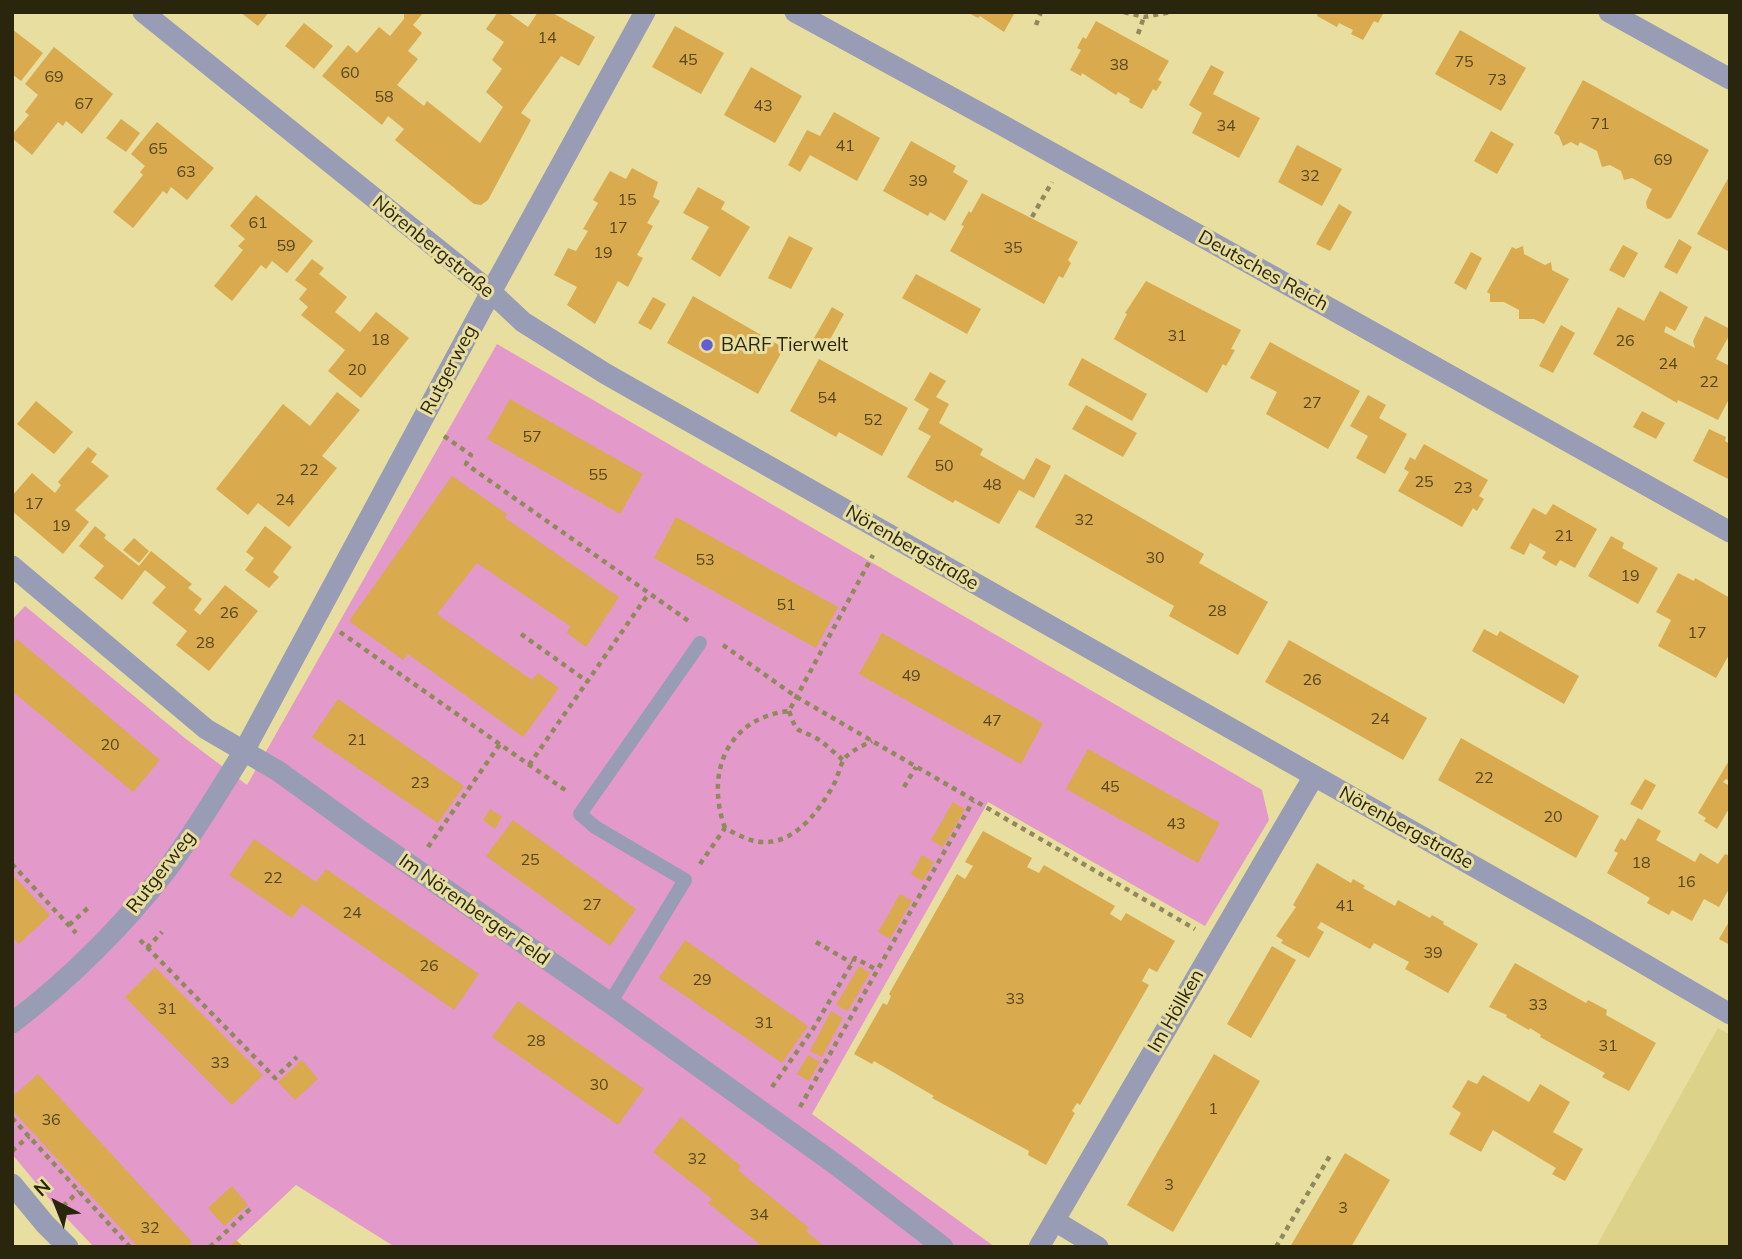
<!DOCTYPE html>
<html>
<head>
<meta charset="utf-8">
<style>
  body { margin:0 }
  #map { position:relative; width:1742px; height:1259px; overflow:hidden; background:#e7de9f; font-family:Mulish,sans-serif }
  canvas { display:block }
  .frame { position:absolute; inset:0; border:14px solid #2a260d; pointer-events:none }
  .north { position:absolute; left:21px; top:1168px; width:70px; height:70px; -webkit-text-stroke:5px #e7de9f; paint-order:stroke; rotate:318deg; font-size:19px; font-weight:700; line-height:28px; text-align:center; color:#2a260d }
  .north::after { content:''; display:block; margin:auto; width:24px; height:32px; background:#2a260d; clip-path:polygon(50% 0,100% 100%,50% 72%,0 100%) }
</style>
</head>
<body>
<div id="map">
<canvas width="1742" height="1259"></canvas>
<div class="frame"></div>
<div class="north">N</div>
</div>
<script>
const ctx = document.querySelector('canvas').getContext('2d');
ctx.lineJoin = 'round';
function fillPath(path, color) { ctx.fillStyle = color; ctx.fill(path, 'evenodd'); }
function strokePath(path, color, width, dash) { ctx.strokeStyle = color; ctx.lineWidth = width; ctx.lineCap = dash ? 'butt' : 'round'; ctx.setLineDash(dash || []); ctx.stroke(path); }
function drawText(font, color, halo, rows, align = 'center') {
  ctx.font = font + ' Mulish,sans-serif'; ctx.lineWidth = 6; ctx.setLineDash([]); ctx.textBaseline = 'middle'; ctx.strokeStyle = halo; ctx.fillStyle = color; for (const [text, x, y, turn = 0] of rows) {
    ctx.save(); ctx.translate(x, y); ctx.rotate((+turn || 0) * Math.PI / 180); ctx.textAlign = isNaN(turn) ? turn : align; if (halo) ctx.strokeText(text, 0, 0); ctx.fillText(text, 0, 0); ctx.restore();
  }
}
fillPath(new Path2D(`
  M1718 1028 1730 1035V1247H1596Z`), '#dcd28a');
fillPath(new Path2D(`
  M497 344 1262 790 1269 820 1205 926 988 802 812 1114 995 1247H395L296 1185 230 1247H94L56 1207 12 1154V620L25 606 186 739 247 785Z`), '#e399c9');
fillPath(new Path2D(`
  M240 12H269L258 26Z
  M404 12H424L413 25 422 33 408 51 418 59 397 85 424 106 427 101 480 143 503 107 486 92 502 69 492 60 504 42 486 29 498 12H507L528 27 538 12H551L595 37 579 66 561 56 521 113 531 120 488 200 481 205 474 204 395 140 404 129 388 116 382 125 322 76 348 45 357 53 379 27 390 36 404 19Z
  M967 12H1015L1004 32 980 16 978 18Z
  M1318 12H1384L1378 23 1374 21 1363 40 1351 34 1353 30 1339 23 1337 27 1317 16Z
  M1096 21 1169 61 1158 80 1162 82 1156 91 1153 89 1142 109 1129 102 1130 99 1118 92 1116 95 1082 73 1081 76 1070 70 1081 50 1077 48 1083 37 1086 39Z
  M304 23 333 46 314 69 285 46Z
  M675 26 724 53 701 94 652 67Z
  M12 29 43 53 21 81 12 74Z
  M1460 30 1526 68 1501 111 1435 74Z
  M54 47 113 94 82 134 66 121 63 126 58 122 32 155 12 138V135L29 115 25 112 38 95 25 84Z
  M1211 65 1224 72 1213 94 1260 118 1239 158 1192 133 1202 113 1189 105Z
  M751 67 802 96 775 143 724 115Z
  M1583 80 1709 150 1671 218 1667 219 1647 208 1646 202 1652 189 1632 178 1624 180 1621 171 1610 165 1602 167 1597 151 1580 142 1578 146 1571 142 1563 146 1559 136 1554 133Z
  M834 112 880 138 857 181 810 155 800 172 788 165 807 130 820 136Z
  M121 119 140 133 126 152 106 138Z
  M157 122 214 168 187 200 171 187 167 194 163 191 133 228 113 212 143 175 140 172 145 166 131 154Z
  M1491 131 1514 144 1497 174 1474 161Z
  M911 141 956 166 953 172 968 181 945 221 930 212 928 216 883 191Z
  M1297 145 1342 169 1322 206 1278 182Z
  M632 168 658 182 653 197 660 201 647 223 653 226 637 255 643 258 628 287 618 281 595 324 567 305 577 287 554 275 568 248 576 251 588 231 583 229 598 203 593 200 610 171 626 179Z
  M1730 175V252L1697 234Z
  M698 187 725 202 721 209 750 227 720 277 691 259 709 227 683 213Z
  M982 193 1078 242 1068 260 1071 263 1063 278 1059 276 1044 304 950 251 964 226 961 225 969 211 971 213Z
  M256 195 313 241 287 273 272 261 266 269 261 265 232 301 214 286 243 250 238 246 245 239 230 226Z
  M1339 204 1352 212 1330 251 1316 244Z
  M789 236 813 248 791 289 768 278Z
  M1679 239 1692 247 1677 274 1664 267Z
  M1623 245 1638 253 1624 278 1609 270Z
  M1523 246 1524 254 1545 265 1551 262 1552 270 1569 279 1544 324 1534 319H1519V310L1504 302H1490V294L1487 292 1512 247 1516 249Z
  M1471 252 1482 258 1466 290 1454 283Z
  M312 259 324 268 319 274 347 297 335 312 360 332 376 312 409 338 361 398 328 371 345 350 301 315 308 307 299 299 307 289 295 280Z
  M916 274 981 309 967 334 902 298Z
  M1146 281 1241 330 1231 349 1235 350 1226 366 1223 364 1207 393 1114 339 1127 314 1125 313Z
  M1660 291 1688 307 1675 331 1666 326 1664 332 1695 348 1693 341 1705 316 1730 329V334L1716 359 1730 366V397L1718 420 1678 400 1677 403 1593 354 1618 307 1644 321Z
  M693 296 784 348 758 394 667 343Z
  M653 297 666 304 651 330 638 323Z
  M832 307 844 314 827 345 814 338Z
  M1561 325 1575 333 1553 373 1539 366Z
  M1270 342 1360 391 1328 449 1266 414 1277 392 1250 378Z
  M1082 358 1147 394 1132 421 1068 385Z
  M819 359 908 408 882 456 839 432 836 437 790 411Z
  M930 372 946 381 936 397 949 404 939 423 983 449 980 455 1024 480 1036 458 1051 466 1034 498 1019 490 999 524 955 500 953 503 907 477 931 436 918 429 929 409 914 400Z
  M337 392 360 410 322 456 337 468 289 527 258 503 248 515 216 489 283 404 310 426Z
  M1368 395 1386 405 1379 418 1407 434 1385 474 1356 458 1368 436 1350 426Z
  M510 399 643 474 620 514 487 439Z
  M36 401 73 432 54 454 17 424Z
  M1086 405 1137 433 1123 457 1072 429Z
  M1642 411 1665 423 1656 439 1633 427Z
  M1709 429 1726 437 1725 441 1730 444V480L1693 461Z
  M1424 444 1488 480 1479 496 1484 499 1477 511 1473 508 1462 527 1398 491 1409 472 1404 469 1410 457 1415 460Z
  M88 447 97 454 91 462 109 476 75 510 89 522 63 554 12 511V496L32 473 55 493 61 485 58 482Z
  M1065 474 1204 554 1199 563 1268 602 1238 655 1169 616 1174 606 1035 527Z
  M452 476 507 514 505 518 619 597 586 647 567 633 570 626 477 563 437 614 532 680 538 673 559 688 523 737 408 654 403 660 349 621Z
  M1553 504 1597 529 1575 568 1560 560 1556 566 1542 558 1546 552 1530 543 1524 555 1510 548 1533 508 1546 515Z
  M676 517 838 607 816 648 654 558Z
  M95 526 106 535 104 538 139 566 151 551 192 584 188 588 202 599 194 610 200 615 225 585 258 611 209 671 176 645 187 631 152 603 166 587 145 570 122 600 94 578 104 566 79 546Z
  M265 526 292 547 273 572 279 577 269 588 245 570 254 558 246 552Z
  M1611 536 1624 543 1622 548 1658 568 1638 604 1588 576Z
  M134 538 149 551 139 563 123 550Z
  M1678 573 1694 581 1695 578 1730 598V653L1716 678 1658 646 1671 620 1656 612Z
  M1484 629 1497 636 1500 631 1579 676 1564 704 1472 651Z
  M882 633 1043 723 1021 764 859 674Z
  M17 639 160 760 133 792 12 691V645Z
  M1289 640 1427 718 1403 760 1265 682Z
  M338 699 464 786 438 823 312 737Z
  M1461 738 1599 816 1576 858 1438 780Z
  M1088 749 1220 823 1198 863 1066 789Z
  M1730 759V781L1726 779 1723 782 1730 786V807L1717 829 1704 821 1706 818 1698 813Z
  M1645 779 1656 785 1642 810 1630 804Z
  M953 802 965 809 943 847 931 840Z
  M490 809 502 817 495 829 483 820Z
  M1638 818 1661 831 1656 840 1695 862 1700 853 1718 864 1725 854 1730 856V887L1719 907 1704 899 1692 921 1672 910 1669 915 1647 903 1650 898 1607 873 1618 853 1614 851 1621 838 1625 841Z
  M513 820 636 909 610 946 486 856Z
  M983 831 1032 858 1027 867 1039 873 1044 865 1115 906 1110 914 1121 921 1126 913 1175 941 1157 972 1149 968 1142 981 1149 985 1080 1105 1077 1103 1072 1111 1075 1113 1046 1165 1028 1155 1029 1151 932 1098 934 1096 874 1061 872 1064 854 1054 883 1003 887 1005 891 996 889 994 957 874 965 879 973 866 965 862Z
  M254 839 316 882 326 869 479 974 454 1010 302 904 292 918 229 875Z
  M922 855 934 862 923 881 911 874Z
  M1317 863 1351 883 1353 879 1365 886 1363 888 1395 906 1398 900 1430 918 1432 915 1444 922 1443 924 1478 944 1448 993 1405 969 1409 962 1374 943 1370 949 1321 922 1317 928 1324 932 1309 958 1281 943 1283 940 1276 936 1296 907 1293 905Z
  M12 874 50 915 19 944 12 937Z
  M900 894 912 901 890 939 878 932Z
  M1730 920V945L1719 939Z
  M685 940 808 1026 782 1063 659 978Z
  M1272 946 1296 960 1251 1038 1227 1024Z
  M1515 963 1586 1003 1588 1000 1607 1010 1606 1015 1656 1043 1629 1091 1602 1077 1605 1073 1540 1037 1541 1035 1530 1028 1529 1030 1506 1017 1507 1015 1489 1007Z
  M859 966 870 973 848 1011 836 1005Z
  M155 967 263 1075 232 1105 125 997Z
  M518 1001 644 1089 618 1125 492 1037Z
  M831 1011 843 1018 822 1057 810 1051Z
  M1214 1054 1260 1081 1173 1232 1127 1205Z
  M808 1055 820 1062 809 1081 797 1074Z
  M302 1060 318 1079 295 1100 278 1082Z
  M38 1074 192 1242 187 1247H138L12 1110V1097Z
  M1483 1075 1529 1102 1540 1084 1570 1102 1553 1132 1583 1149 1565 1181 1552 1174 1556 1168 1493 1130 1481 1152 1449 1134 1461 1113 1452 1107 1468 1080 1477 1084Z
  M681 1117 741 1166 738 1170 809 1228 806 1231 825 1247H763L708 1203 712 1199 653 1152Z
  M1345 1153 1390 1180 1351 1247H1290Z
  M232 1186 248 1205 224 1226 208 1208Z
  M236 1240 244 1247H230Z`), '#daaa4f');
strokePath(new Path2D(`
  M1124 12 1144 17 1171 12
  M1036 25 1041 12
  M1138 34 1144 17
  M1032 217 1052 182
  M444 436 471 455 466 464 690 622
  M340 632 568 792
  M521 634 588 682
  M723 645 795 696 1195 929
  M789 711C798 736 796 727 816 738 825 743 834 753 843 760
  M529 765 649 593
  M904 787 916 767
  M725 828C705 773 727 718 789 711L873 555
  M428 847 500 744
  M12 864 76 933
  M700 864 725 828C738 835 752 843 766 842 797 842 821 808 834 784 839 775 840 761 848 755 855 749 864 745 872 741
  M69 925 89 907
  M140 940 275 1078 297 1057
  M816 942 852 963
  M147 948 162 932
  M772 1087 813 1029 855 958 877 970
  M800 1107 973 801
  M12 1118 130 1247
  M12 1151 29 1136
  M63 1206 79 1191
  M210 1247 251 1208
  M1276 1247 1331 1154`), '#90895b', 4.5, [5, 5]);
strokePath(new Path2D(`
  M610 1003 685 880 595 827 580 814 700 643`), '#999cb5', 14);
strokePath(new Path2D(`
  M143 12 491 292 523 322 606 374 1586 930 1730 1014
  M795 12 1002 125 1730 532
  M1609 12 1730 79
  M12 566 206 729 278 771 368 836 610 1003 835 1164 943 1247
  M12 1023C69 980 125 924 168 868 196 830 220 790 244 751L491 292 645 12
  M12 1184 45 1224 68 1247
  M1055 1221 1098 1247
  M1039 1247 1314 776`), '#999cb5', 21);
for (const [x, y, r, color] of [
  [707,345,7,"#625cd5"]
]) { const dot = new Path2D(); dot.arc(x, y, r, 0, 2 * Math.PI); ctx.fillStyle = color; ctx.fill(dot); strokePath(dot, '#e7de9f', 2.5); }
drawText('16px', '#56471e', null, [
  ["14",547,38],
  ["45",688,60],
  ["75",1464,62],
  ["38",1119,65],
  ["60",350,73],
  ["69",54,77],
  ["73",1497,80],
  ["58",384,97],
  ["67",84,104],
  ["43",763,106],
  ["71",1600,124],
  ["34",1226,126],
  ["41",845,146],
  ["65",158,149],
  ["69",1663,160],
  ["63",186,172],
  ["32",1310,176],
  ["39",918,181],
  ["15",627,200],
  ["61",258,223],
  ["17",618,228],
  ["59",286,246],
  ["35",1013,248],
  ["19",603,253],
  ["31",1177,336],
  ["18",380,340],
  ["26",1625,341],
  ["24",1668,364],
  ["20",357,370],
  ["22",1709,382],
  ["54",827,398],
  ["27",1312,403],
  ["52",873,420],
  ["57",532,437],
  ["50",944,466],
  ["22",309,470],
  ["55",598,475],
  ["25",1424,482],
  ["48",992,485],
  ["23",1463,488],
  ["24",285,500],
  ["17",34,504],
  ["32",1084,520],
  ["19",61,526],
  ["21",1564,536],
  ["30",1155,558],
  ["53",705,560],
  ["19",1630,576],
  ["51",786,605],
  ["28",1217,611],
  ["26",229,613],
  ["17",1697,633],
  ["28",205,643],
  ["49",911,676],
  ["26",1312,680],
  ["24",1380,719],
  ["47",992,721],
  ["21",357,740],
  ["20",110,745],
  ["22",1484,778],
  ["23",420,783],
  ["45",1110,787],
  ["20",1553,817],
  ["43",1176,824],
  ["25",530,860],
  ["18",1641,863],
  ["22",273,878],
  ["16",1686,882],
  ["27",592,905],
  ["41",1345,906],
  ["24",352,913],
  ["39",1433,953],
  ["26",429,966],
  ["29",702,980],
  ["33",1015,999],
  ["33",1538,1005],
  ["31",167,1009],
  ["31",764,1023],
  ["28",536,1041],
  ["31",1608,1046],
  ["33",220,1063],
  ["30",599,1085],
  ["1",1213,1109],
  ["36",51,1120],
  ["32",697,1159],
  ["3",1169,1185],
  ["3",1343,1208],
  ["34",759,1215],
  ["32",150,1228]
]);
drawText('19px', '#2a260d', '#e7de9f', [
  ["Nörenbergstraße",433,247,39],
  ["Deutsches Reich",1263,271,29],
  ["Rutgerweg",449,370,-62],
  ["Nörenbergstraße",912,548,30],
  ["Nörenbergstraße",1406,828,29],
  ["Rutgerweg",161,872,-52],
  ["Im Nörenberger Feld",474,910,35],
  ["Im Höllken",1176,1011,-60]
]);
drawText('19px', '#2a260d', '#e7de9f', [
  ["BARF Tierwelt",721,345]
], 'left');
</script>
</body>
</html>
